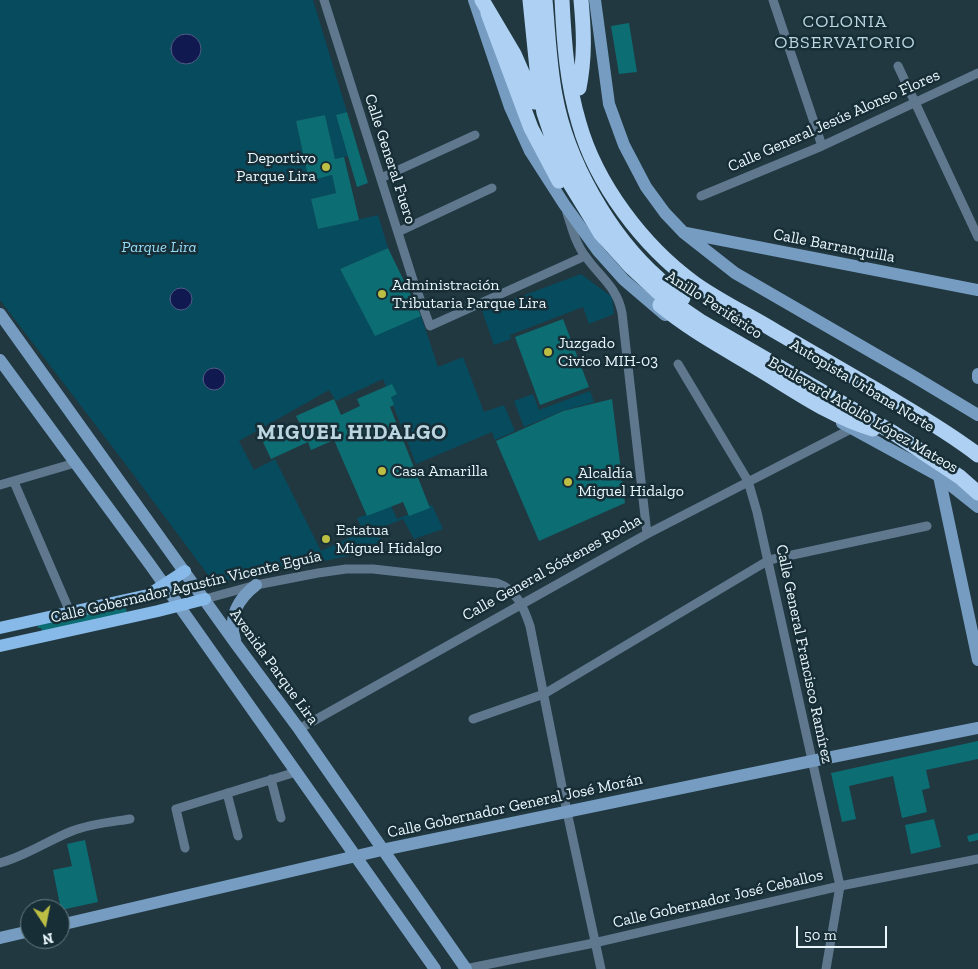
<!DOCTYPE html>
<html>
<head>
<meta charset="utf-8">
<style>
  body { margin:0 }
  #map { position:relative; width:978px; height:969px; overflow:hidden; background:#213841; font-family:"Zilla Slab",serif }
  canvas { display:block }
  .north { position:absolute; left:20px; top:899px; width:50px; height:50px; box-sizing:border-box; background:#172e37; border:1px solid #6b7e86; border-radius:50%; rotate:169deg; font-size:14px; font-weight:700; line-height:20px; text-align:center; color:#e9f7fc }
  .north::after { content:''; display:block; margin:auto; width:18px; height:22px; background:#bcbf43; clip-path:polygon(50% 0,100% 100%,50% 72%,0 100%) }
  .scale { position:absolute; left:796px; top:926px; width:91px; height:22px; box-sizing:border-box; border:2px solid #e9f7fc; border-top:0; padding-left:6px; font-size:15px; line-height:18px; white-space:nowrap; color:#e9f7fc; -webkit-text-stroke:4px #172e37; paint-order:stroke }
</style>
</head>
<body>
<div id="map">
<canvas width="978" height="969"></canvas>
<div class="north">N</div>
<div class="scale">50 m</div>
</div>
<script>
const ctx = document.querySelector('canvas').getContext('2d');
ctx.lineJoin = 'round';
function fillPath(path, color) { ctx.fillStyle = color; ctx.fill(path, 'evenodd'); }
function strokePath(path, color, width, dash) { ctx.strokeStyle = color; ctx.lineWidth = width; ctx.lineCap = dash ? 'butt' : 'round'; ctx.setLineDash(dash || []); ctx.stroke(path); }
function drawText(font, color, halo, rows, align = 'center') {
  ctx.font = font + ' "Zilla Slab",serif'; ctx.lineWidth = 5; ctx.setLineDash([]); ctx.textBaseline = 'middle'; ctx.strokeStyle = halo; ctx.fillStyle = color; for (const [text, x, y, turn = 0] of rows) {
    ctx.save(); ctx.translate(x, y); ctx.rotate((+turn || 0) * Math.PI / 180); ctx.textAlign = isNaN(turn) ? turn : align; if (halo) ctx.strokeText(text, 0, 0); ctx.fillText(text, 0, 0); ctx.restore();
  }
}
fillPath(new Path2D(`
  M0 0H313L347 112 336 115 348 156 335 159 325 115 296 121 309 180 332 175 336 193 311 199 318 229 378 215 388 248 340 269 375 335 421 316 438 367 463 357 484 412 504 405 515 431 495 440 492 432 416 464 383 379 336 401 329 390 239 441 254 470 275 459 321 551 363 531 357 518 391 506 397 519 432 505 443 529 414 539 403 519 383 527 379 548 373 551 214 583 130 470 0 300Z
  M581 274 612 297 614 314 589 324 583 307 510 335 511 339 494 345 482 311Z
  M590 391 594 402 562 411 524 427 514 401 533 394 539 410Z`), '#074b5e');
const water = new Path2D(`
  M171 49a15 15 0 1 1 30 0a15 15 0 1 1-30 0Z
  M170 299a11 11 0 1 1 22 0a11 11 0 1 1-22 0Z
  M203 379a11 11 0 1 1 22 0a11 11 0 1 1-22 0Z`);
fillPath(water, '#101a51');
strokePath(water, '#515c84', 1);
fillPath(new Path2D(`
  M629 23 637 72 619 74 611 26Z
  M347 112 368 183 357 187 336 115Z
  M325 115 335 159 344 157 359 220 318 229 311 199 336 193 332 175 309 181 296 121Z
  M388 248 421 316 375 336 340 269Z
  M563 319 589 387 540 405 515 337Z
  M392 384 397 394 391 397 394 405 390 407 430 508 409 516 403 502 367 516 334 440 311 450 308 442 271 459 263 442 300 424 296 416 334 399 341 415 360 406 357 399Z
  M612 399 625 503 539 541 496 441 563 411Z
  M125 604 127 613 42 631 41 628H38L37 624Z
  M978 741V759L926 770 930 788 922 790 927 812 902 818 893 776 849 786 856 819 842 822 831 773Z
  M934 819 941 847 911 854 905 825Z
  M978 833V840L969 842 967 836Z
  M85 840 98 902 61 910 53 870 72 866 67 844Z`), '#0c6d73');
strokePath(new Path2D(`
  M324 0 413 280 430 326 585 256
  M773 0 822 146
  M898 66 978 237
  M381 178 475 135
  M701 196 822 146 978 73
  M567 213C572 228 576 245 586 257 600 277 617 287 622 313L647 534
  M398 232 492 188
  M678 364 748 481 757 512 840 886 826 969
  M14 482 70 612
  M0 485 75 463
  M205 599 256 585 318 573 346 569H373L497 583C516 589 524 608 530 626L567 812 601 969
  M473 719 544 694 769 560 927 526
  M299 729 647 534 851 429
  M271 779 281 818
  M227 793 238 836
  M185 848 176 809 296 772
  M0 863C26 856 47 841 72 831 90 824 111 822 130 819
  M465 969 594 943 840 886 978 859`), '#5f788e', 9);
strokePath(new Path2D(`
  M474 0 510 107 530 151 564 204 598 251 624 280 665 315
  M595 0 609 104 624 145 646 187 665 213 684 233 735 273 913 376 978 415
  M686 233 978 290
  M0 314 236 644 299 729 466 969
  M0 360 151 566 435 969
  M978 374V378
  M842 423 939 476 978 507
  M939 476 978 660
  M235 640C228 616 238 599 256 585
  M60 925 382 850 812 761 978 728
  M0 938 30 931`), '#769dc1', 12);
strokePath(new Path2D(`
  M0 628 148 595 185 571
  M0 646 158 611 205 599`), '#87bae8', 12);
strokePath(new Path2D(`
  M482 0 514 54 535 102
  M530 0 538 79 544 113 560 161 568 180 601 234 630 266 659 293 700 321 892 432 960 477 978 493
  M545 0C548 32 549 64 555 95 567 161 609 235 659 279 666 286 675 292 683 298
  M562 0C564 42 567 83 579 123 596 184 643 246 694 283 719 301 749 315 775 331 810 351 845 372 880 392 913 412 947 431 978 455
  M488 13 531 128 559 181
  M579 88C585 57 584 32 581 0
  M660 305C690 330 724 348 757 368 794 390 831 417 873 429`), '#aed1f3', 15);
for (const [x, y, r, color] of [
  [326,167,5,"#bcbf43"],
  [382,294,5,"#bcbf43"],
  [548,352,5,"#bcbf43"],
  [382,471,5,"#bcbf43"],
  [568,482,5,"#bcbf43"],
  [326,539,5,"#bcbf43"]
]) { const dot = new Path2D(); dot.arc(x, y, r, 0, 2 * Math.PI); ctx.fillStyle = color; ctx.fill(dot); strokePath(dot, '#172e37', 2); }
drawText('16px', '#e9f7fc', '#172e37', [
  ["Calle General Jesús Alonso Flores",834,121,-24],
  ["Calle General Fuero",390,159,72],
  ["Calle Barranquilla",834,246,11],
  ["Anillo Periférico",714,305,33],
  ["Autopista Urbana Norte",862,386,31],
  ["Boulevard Adolfo López Mateos",863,415,30],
  ["Calle General Sóstenes Rocha",552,568,-29],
  ["Calle Gobernador Agustín Vicente Eguía",186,587,-13],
  ["Calle General Francisco Ramírez",804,654,78],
  ["Avenida Parque Lira",274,667,54],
  ["Calle Gobernador General José Morán",515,806,-12],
  ["Calle Gobernador José Ceballos",718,899,-13]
]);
drawText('16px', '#e9f7fc', '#172e37', [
  ["Deportivo",316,158,"right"],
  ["Parque Lira",316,176,"right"],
  ["Administración",392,285],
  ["Tributaria Parque Lira",392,303],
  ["Juzgado",558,343],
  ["Civico MIH-03",558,361],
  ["Casa Amarilla",392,471],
  ["Alcaldía",578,473],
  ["Miguel Hidalgo",578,491],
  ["Estatua",336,530],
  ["Miguel Hidalgo",336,548]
], 'left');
drawText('italic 16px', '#97dcf7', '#172e37', [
  ["Parque Lira",159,247]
]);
ctx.letterSpacing = '1px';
drawText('18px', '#bbd6e1', '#172e37', [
  ["COLONIA",845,22],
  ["OBSERVATORIO",845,43]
]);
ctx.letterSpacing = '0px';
ctx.letterSpacing = '1px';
drawText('bold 21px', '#bbd6e1', '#172e37', [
  ["MIGUEL HIDALGO",352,433]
]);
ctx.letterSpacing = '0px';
</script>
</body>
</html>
